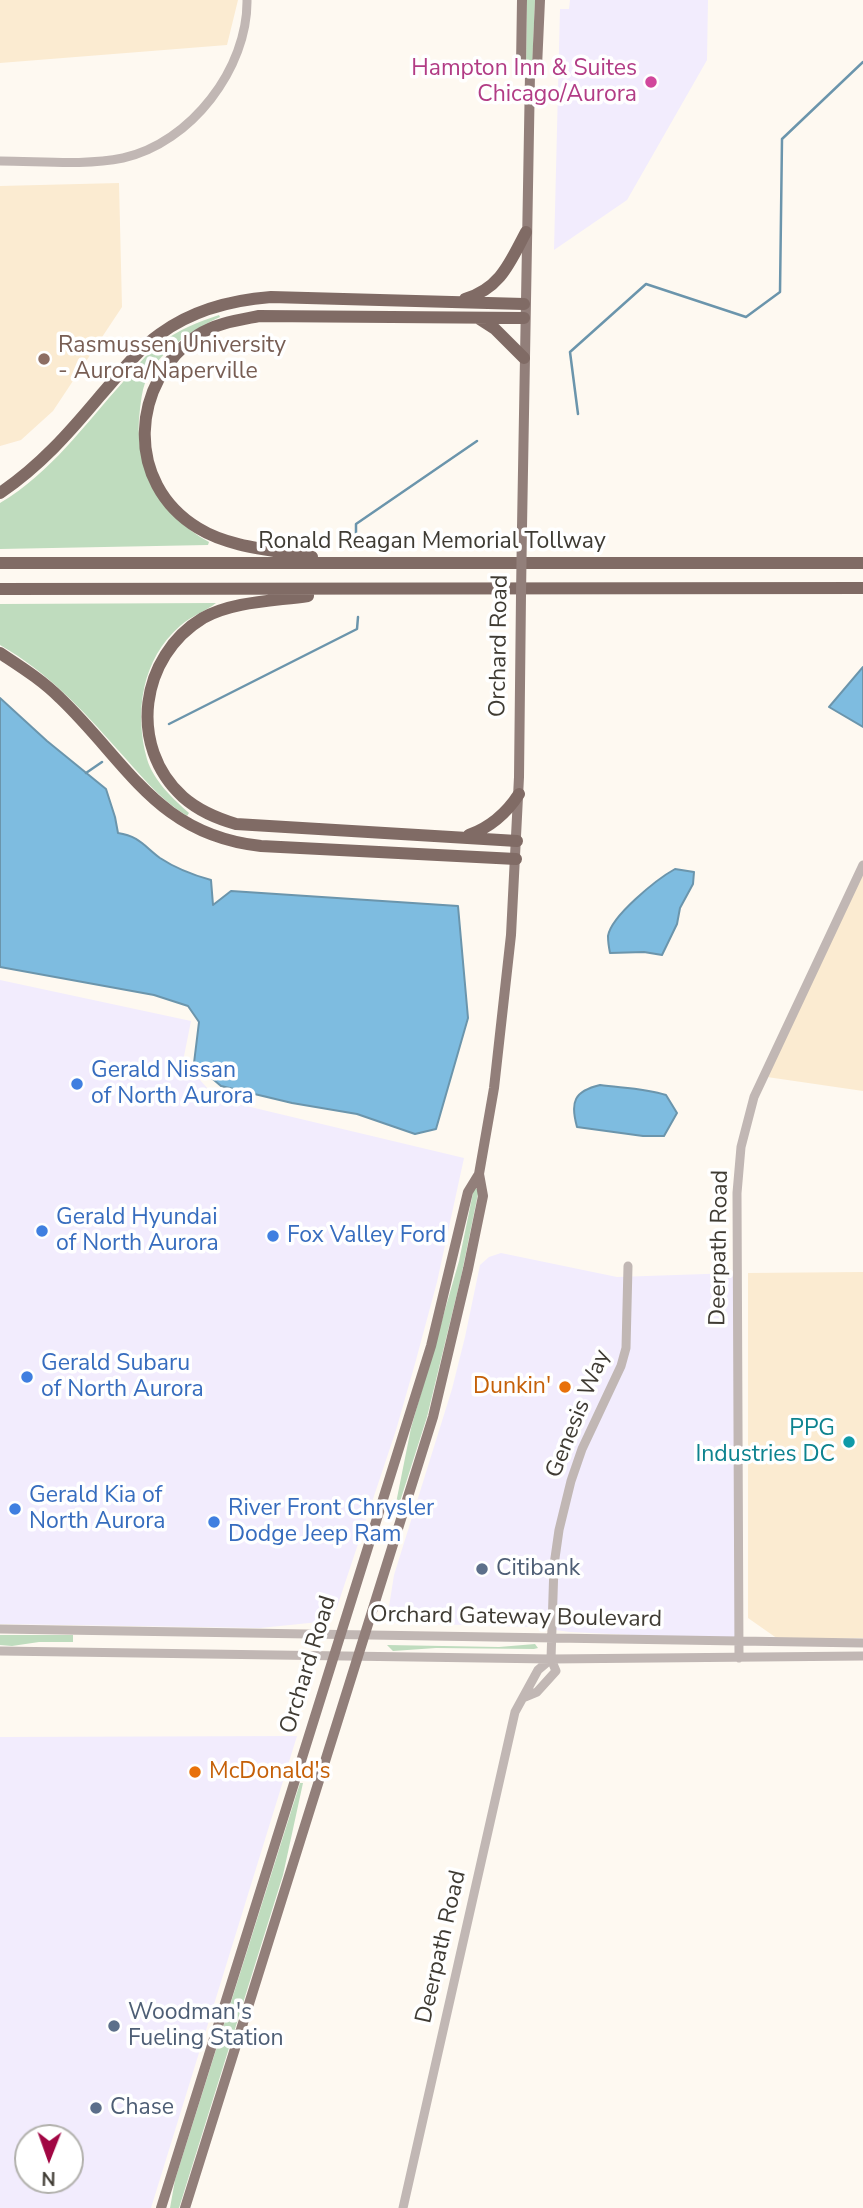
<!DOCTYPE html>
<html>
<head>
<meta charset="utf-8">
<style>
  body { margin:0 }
  #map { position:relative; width:863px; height:2208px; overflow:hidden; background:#fef9f1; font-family:"Nunito Sans",sans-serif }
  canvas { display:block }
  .north { position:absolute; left:14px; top:2124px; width:70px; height:70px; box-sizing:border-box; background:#fff; border:2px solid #b2b1ad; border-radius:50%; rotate:181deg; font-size:19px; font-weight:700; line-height:28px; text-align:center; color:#3f3b33 }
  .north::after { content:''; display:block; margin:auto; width:24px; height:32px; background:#a10643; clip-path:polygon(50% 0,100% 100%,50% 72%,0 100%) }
</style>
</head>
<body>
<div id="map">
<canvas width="863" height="2208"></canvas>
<div class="north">N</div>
</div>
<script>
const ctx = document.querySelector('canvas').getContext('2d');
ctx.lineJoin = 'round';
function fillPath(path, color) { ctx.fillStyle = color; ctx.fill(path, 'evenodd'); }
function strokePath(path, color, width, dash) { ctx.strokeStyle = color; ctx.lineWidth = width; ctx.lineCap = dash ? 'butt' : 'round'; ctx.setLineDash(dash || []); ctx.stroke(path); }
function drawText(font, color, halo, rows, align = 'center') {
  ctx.font = font + ' "Nunito Sans",sans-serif'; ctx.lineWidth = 7; ctx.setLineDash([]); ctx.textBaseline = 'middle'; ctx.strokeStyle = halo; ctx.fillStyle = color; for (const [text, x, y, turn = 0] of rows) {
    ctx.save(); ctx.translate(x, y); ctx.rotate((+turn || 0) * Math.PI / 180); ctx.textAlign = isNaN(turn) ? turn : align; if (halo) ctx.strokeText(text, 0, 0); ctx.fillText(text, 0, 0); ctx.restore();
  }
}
fillPath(new Path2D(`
  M570 0H708L707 60 627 200 554 250 560 9H569Z
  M0 980 191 1021 183 1061 217 1099 464 1158 437 1282 416 1360 396 1430 337 1607 329 1621 260 1628 0 1624Z
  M501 1253 617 1277 735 1273 736 1640 570 1632 534 1627 394 1623 388 1613 394 1575 452 1389 465 1337 480 1265 489 1257Z
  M297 1736 151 2208H0V1737ZM28 2138H70V2180H28Z`), '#f2ecfd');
fillPath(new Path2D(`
  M0 0H238L227 45 0 63Z
  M119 183 122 307 53 411 21 440 0 446V186Z
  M863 873V1091L767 1077Z
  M863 1272V1638L778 1639 748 1618V1273Z`), '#fbebd1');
fillPath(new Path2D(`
  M527 0H535L532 69H526Z
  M219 315 220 317C192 330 156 353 145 383 142 391 141 401 140 409 132 466 159 515 209 542L208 545 0 549V503C51 473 85 424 123 382 135 368 146 354 161 343 178 330 198 322 219 315Z
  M216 603C206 611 191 616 180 626 142 659 134 712 147 759 153 780 173 799 189 813L187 816C159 799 139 773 117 749 82 709 47 672 0 645V604Z
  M474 1188 479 1189 461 1277 427 1417 396 1514 394 1513 411 1428 459 1261Z
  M0 1635H73V1642H39L12 1646 0 1645Z
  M535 1644 538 1648 534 1649 436 1648 393 1651 387 1645 499 1647Z
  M300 1783H303L283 1875 179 2208H170L175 2180Z`), '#bfdcbe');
const water = new Path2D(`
  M863 667V727L829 707Z
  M0 698 47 741 106 789 115 817 118 833C139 836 144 846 160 858 175 868 193 875 211 880L213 905 231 891 458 906 468 1018 436 1129 415 1134 357 1114 292 1103 221 1086 194 1063 199 1022 188 1006 154 995 0 967Z
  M675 869 694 872 693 884 680 908 677 924 662 955 644 952 610 953C609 948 608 942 608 936 611 916 657 879 675 869Z
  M600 1085C622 1088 645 1088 666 1095L677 1113 664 1136H643L577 1127C570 1102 574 1091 600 1085Z`);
fillPath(water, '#7ebce0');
strokePath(water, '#6b95ac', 2);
strokePath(new Path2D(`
  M578 414 570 352 646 284 746 317 780 292 782 139 863 62
  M356 544V524L477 441
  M169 724 357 629 358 617
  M86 773 102 762`), '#6b95ac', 2.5);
strokePath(new Path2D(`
  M0 161C40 161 84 166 123 158 191 143 248 68 247 0
  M0 1629 863 1643
  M0 1651 551 1659 863 1656
  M739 1658 737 1193 741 1147 754 1097 863 865
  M525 1697 537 1692 556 1671 551 1659 554 1565 559 1530 571 1481 582 1449 621 1366 626 1348 628 1266
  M403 2208 515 1712 538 1670 551 1659`), '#c1b7b4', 9);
strokePath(new Path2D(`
  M522 0 521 66 530 74
  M522 527 530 74 537 67 540 0
  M161 2208 431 1346 468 1192 479 1174
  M185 2208 433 1417 468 1269 483 1196 479 1174 494 1088 511 935 519 777 521 595`), '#927f7a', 10);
strokePath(new Path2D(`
  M465 299C501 288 510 262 526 232
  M478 318 495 329 524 358
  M0 493C40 466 69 433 100 396 119 375 136 351 160 334 191 311 232 300 271 297L524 304
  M312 557C275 550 230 548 198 528 124 483 130 382 198 335 216 323 239 320 259 316L524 318
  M0 563H863
  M0 589 863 588
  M308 596C275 601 233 601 203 618 140 656 127 746 183 797 199 811 216 818 236 824L517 841
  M0 653C21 667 42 680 60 698 128 763 157 835 261 846L516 859
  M469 835C491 827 506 814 519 794`), '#806b65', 12);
strokePath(new Path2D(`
  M521 595 522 527`), '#927f7a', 10);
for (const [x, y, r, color] of [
  [651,82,7,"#d1479c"],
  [44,359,7,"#8d6e63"],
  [77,1084,7,"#3f7fe0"],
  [42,1231,7,"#3f7fe0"],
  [273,1236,7,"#3f7fe0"],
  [27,1377,7,"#3f7fe0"],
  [565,1387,7,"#e8710a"],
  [849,1442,7,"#0f9aa8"],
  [15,1509,7,"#3f7fe0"],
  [214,1522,7,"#3f7fe0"],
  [482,1569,7,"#5c6f8a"],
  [195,1772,7,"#e8710a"],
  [114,2026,7,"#5c6f8a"],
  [96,2108,7,"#5c6f8a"]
]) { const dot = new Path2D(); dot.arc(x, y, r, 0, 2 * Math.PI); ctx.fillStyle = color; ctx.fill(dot); strokePath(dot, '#fff', 2.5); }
drawText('23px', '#b23c85', '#fff', [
  ["Hampton Inn & Suites",637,69],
  ["Chicago/Aurora",637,95]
], 'right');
drawText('23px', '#785e54', '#fff', [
  ["Rasmussen University",58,346],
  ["- Aurora/Naperville",58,372]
], 'left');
drawText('23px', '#3f3b33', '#fff', [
  ["Ronald Reagan Memorial Tollway",432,542],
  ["Orchard Road",500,646,-89],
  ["Deerpath Road",720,1248,-89],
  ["Genesis Way",579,1414,-68],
  ["Orchard Gateway Boulevard",516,1618,1],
  ["Orchard Road",309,1665,-73],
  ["Deerpath Road",442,1947,-77]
]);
drawText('23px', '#366cbe', '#fff', [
  ["Gerald Nissan",91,1071],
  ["of North Aurora",91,1097],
  ["Gerald Hyundai",56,1218],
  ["of North Aurora",56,1244],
  ["Fox Valley Ford",287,1236],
  ["Gerald Subaru",41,1364],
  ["of North Aurora",41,1390],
  ["Gerald Kia of",29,1496],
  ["North Aurora",29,1522],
  ["River Front Chrysler",228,1509],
  ["Dodge Jeep Ram",228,1535]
], 'left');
drawText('23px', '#c56008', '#fff', [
  ["Dunkin'",551,1387],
  ["McDonald's",209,1772,"left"]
], 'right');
drawText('23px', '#0d838f', '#fff', [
  ["PPG",835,1429],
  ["Industries DC",835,1455]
], 'right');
drawText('23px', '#4e5e75', '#fff', [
  ["Citibank",496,1569],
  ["Woodman's",128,2013],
  ["Fueling Station",128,2039],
  ["Chase",110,2108]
], 'left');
</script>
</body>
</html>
